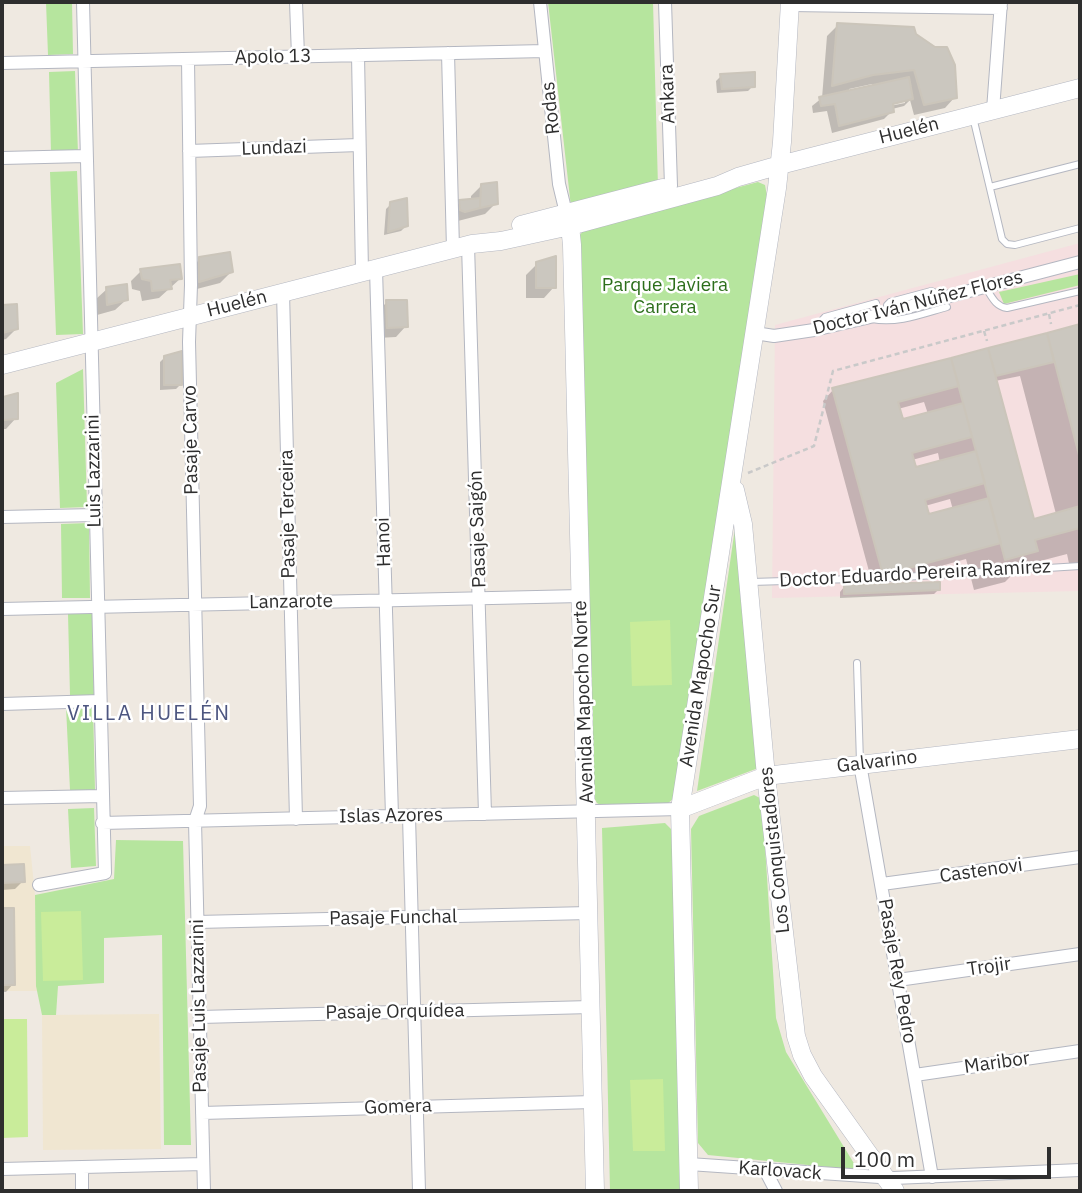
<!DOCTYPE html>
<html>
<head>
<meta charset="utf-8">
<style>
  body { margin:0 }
  #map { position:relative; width:1082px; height:1193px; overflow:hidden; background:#efe9e1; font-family:"IBM Plex Sans",sans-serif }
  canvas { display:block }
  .frame { position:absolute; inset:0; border:4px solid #2e2e2e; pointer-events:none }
  .scale { position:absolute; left:841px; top:1147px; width:210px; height:32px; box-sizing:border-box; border:4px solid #2e2e2e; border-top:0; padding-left:9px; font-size:21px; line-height:24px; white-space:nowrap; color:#2e2e2e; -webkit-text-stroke:5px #fff; paint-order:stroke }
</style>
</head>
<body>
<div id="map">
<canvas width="1082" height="1193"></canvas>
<div class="frame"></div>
<div class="scale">100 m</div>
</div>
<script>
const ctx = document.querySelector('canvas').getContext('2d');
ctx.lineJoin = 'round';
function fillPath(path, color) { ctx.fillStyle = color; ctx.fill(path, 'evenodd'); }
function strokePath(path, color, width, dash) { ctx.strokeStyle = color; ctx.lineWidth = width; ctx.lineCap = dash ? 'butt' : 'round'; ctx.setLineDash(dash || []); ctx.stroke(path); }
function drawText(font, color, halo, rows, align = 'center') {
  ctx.font = font + ' "IBM Plex Sans",sans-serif'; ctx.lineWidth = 5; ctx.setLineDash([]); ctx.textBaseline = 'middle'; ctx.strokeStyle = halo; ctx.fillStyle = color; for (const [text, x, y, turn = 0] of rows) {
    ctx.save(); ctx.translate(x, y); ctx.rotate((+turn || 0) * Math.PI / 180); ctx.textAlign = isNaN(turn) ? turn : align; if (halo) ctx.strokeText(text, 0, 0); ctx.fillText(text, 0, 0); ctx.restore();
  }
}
fillPath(new Path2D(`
  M2 846H30L35 895 37 991H2Z
  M159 1014 161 1149 43 1150 42 1015Z`), '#f0e6d1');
fillPath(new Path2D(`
  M1080 243V591L772 598 775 325Z`), '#f5dfe0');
fillPath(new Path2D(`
  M46 2H72L73 54 48 55Z
  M548 2H653L658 187 571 207Z
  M75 71 78 153H51L49 72Z
  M77 171 83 334 56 335 50 172Z
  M758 182 765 185 767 196 674 798 666 805 602 806 597 803 592 795 579 236 583 231 590 227Z
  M1080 274V285L1004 304 999 292Z
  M83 369 87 507 60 508 56 383Z
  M89 523 90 598H62L61 524Z
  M735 528 761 767 697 791Z
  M92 613 94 695H70L68 614Z
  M66 707H93L95 790H70Z
  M754 795 762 799 776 1018 786 1052 858 1170 708 1155 698 1143 691 829 699 816Z
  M94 808 96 866 71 868 68 809Z
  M665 823 675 833 681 1191H610L602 828Z
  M116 840 183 841 191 1145H164L162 935 104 938V983L58 986 56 1015H42L36 986 35 895 114 879Z`), '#b6e59e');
fillPath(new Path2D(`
  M670 620 672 685 632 686 630 622Z
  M81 911 83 980 43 981 41 912Z
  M2 1019H27L28 1137 2 1138Z
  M663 1079 665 1151H633L630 1080Z`), '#c9ec9a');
fillPath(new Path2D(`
  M838 25 913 29 955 97 945 108 914 115 910 100 904 106 892 109V111L884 119 832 133 827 111 813 113 812 106 822 98 827 36ZM872 84V87L849 92V89ZM905 99V103L885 107Z
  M721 76 753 86 748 91 717 93 716 81Z
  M482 185 496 203 485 214 454 222 450 213 460 202 471 201V196Z
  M391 204 406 226 401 231 384 235 386 209Z
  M200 259 231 272 220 283 189 291V270Z
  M537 264 554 287 544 298H526V275Z
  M141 271 181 278 159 298 142 301 140 291 132 289 131 281Z
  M107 289 126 300 115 310 97 315 96 299Z
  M387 302 406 326 396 337 377 338 376 313Z
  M16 306 17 328 6 339 2 340V307Z
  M1080 326V565L1070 568 1067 554 1021 566 1005 582 974 590 966 559 873 585 939 589 934 594 840 598V592L844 587 873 586 823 401 833 390ZM1020 376 1056 514 1032 521 995 381ZM924 402 928 414 901 421 898 409ZM938 453 940 463 915 469 912 460ZM950 499 953 510 927 517 925 506Z
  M165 357 181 384 176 389 160 390V362Z
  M4 398 16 418 6 429H2V400Z
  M22 866 23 881 15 889 2 890V867Z
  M2 910H12L13 984 6 992H2Z`), '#0003');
const building = new Path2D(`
  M837 23 914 27 916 34 935 47H947L955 65 957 98 924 105 914 70 873 75 832 86Z
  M755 72V87L722 89 720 74Z
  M909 77 913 99 893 104 894 112 839 126 835 104 821 106 819 97Z
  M497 182 498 204 480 208 481 184Z
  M407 198 408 226 388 232 390 202Z
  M480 198V208L465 212 460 210 459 200Z
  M230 252 233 272 199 282V257Z
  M556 256V288H536V262Z
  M180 264 182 279 170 280 172 289 152 291 151 281 142 279 140 269Z
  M127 284 128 300 107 305 106 287Z
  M386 300H407L408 327 387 328Z
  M17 304 18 329 2 333V305Z
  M1080 324V459L1047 333Z
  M1047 333 1054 362 996 376 988 348Z
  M988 348 1034 519 1080 506V528L1035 540 1038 551 1005 560 951 358Z
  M182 351V385H164V356Z
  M951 358 959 386 898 402 903 419 963 403 972 437 912 453 916 467 976 451 985 483 925 500 929 514 989 498 1001 543 883 575 832 388Z
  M18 393V419L3 420V397Z
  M940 582V590L844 594V585Z
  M24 864 25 882 2 883V865Z
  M2 908H14L15 985H2Z`);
fillPath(building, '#cbc7bf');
strokePath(building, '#cbc5ba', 2);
const lane = new Path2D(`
  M973 117 1002 239 1007 244 1015 245 1080 228
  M990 187 1080 164
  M986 288C992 297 995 306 1007 308L1080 291
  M888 313 887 305 890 302 931 291 944 296
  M872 319C897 324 922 314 947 307
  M815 328 825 317 876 303
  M751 582 887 578 1080 566
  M857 663 860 763`);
const street = new Path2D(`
  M296 2 298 56
  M540 2 559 184 566 213
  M665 2 671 186
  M790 5 1001 8
  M448 53 453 249
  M358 55 362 272
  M188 59 191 285 189 342 200 806 195 821 204 1191
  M2 63 545 51
  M993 110 1001 2
  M189 151 359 145
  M2 158 86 156
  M468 245 485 814
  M376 269 392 816
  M283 292 296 819
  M755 333 774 336 814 330 866 318 1080 262
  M2 517 95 515
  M2 609 581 596
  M2 704 100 701
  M860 764 932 1177
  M2 798 102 796
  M409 816 419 1191
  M102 823 680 809
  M882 884 1080 857
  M39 885 105 873 83 2
  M197 922 589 913
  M898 980 1080 954
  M200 1017 591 1007
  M915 1075 1080 1051
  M202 1113 593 1102
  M689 1164 894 1178 1080 1170
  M82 1167V1191
  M2 1169 203 1164
  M765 1170 776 1191`);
const secondary = new Path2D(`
  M566 213 570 226 572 245 595 1191
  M521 225 663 188
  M2 365 472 244 501 241 570 226 717 186 738 177 780 165 1080 88
  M735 490 743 524 766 776 796 1036 802 1055 813 1076 895 1191
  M680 809 766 776 1080 739
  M689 1191 680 809 777 188 782 142 790 2`);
strokePath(lane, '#b4b7c1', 8);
strokePath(street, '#b4b7c1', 14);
strokePath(secondary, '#b4b7c1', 19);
strokePath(new Path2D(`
  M1049 314 1051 324
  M984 331 987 341
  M748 473 814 446 833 371 1080 305`), '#c9c9c9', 2.5, [5, 3.5]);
strokePath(lane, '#fff', 6);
strokePath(street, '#fff', 12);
strokePath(secondary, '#fff', 18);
drawText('19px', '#2e2e2e', '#fff', [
  ["Apolo 13",273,57,-1],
  ["Ankara",668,94,-92],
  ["Rodas",551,108,-96],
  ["Huelén",909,131,-14],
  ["Lundazi",274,148,-2],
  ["Doctor Iván Núñez Flores",918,303,-14],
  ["Huelén",237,304,-14],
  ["Pasaje Carvo",191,440,-91],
  ["Luis Lazzarini",94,471,-91],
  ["Pasaje Terceira",288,514,-91],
  ["Pasaje Saigón",478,529,-92],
  ["Hanoi",384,542,-92],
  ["Doctor Eduardo Pereira Ramírez",915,574,-3],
  ["Lanzarote",291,602,-1],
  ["Avenida Mapocho Sur",701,676,-81],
  ["Avenida Mapocho Norte",584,702,-92],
  ["Galvarino",877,762,-7],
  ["Islas Azores",391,816,-1],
  ["Los Conquistadores",775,850,-96],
  ["Castenovi",981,871,-8],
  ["Pasaje Funchal",393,918,-1],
  ["Trojir",989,967,-8],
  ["Pasaje Rey Pedro",897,971,80],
  ["Pasaje Luis Lazzarini",199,1006,-91],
  ["Pasaje Orquídea",395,1012,-1],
  ["Maribor",997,1063,-8],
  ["Gomera",398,1107,-2],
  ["Karlovack",780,1171,4]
]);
drawText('19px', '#2c6e1b', '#fff', [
  ["Parque Javiera",665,286],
  ["Carrera",665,308]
]);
ctx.letterSpacing = '2px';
drawText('21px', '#4d5680', '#fff', [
  ["VILLA HUELÉN",149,714]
]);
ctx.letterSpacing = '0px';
</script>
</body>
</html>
